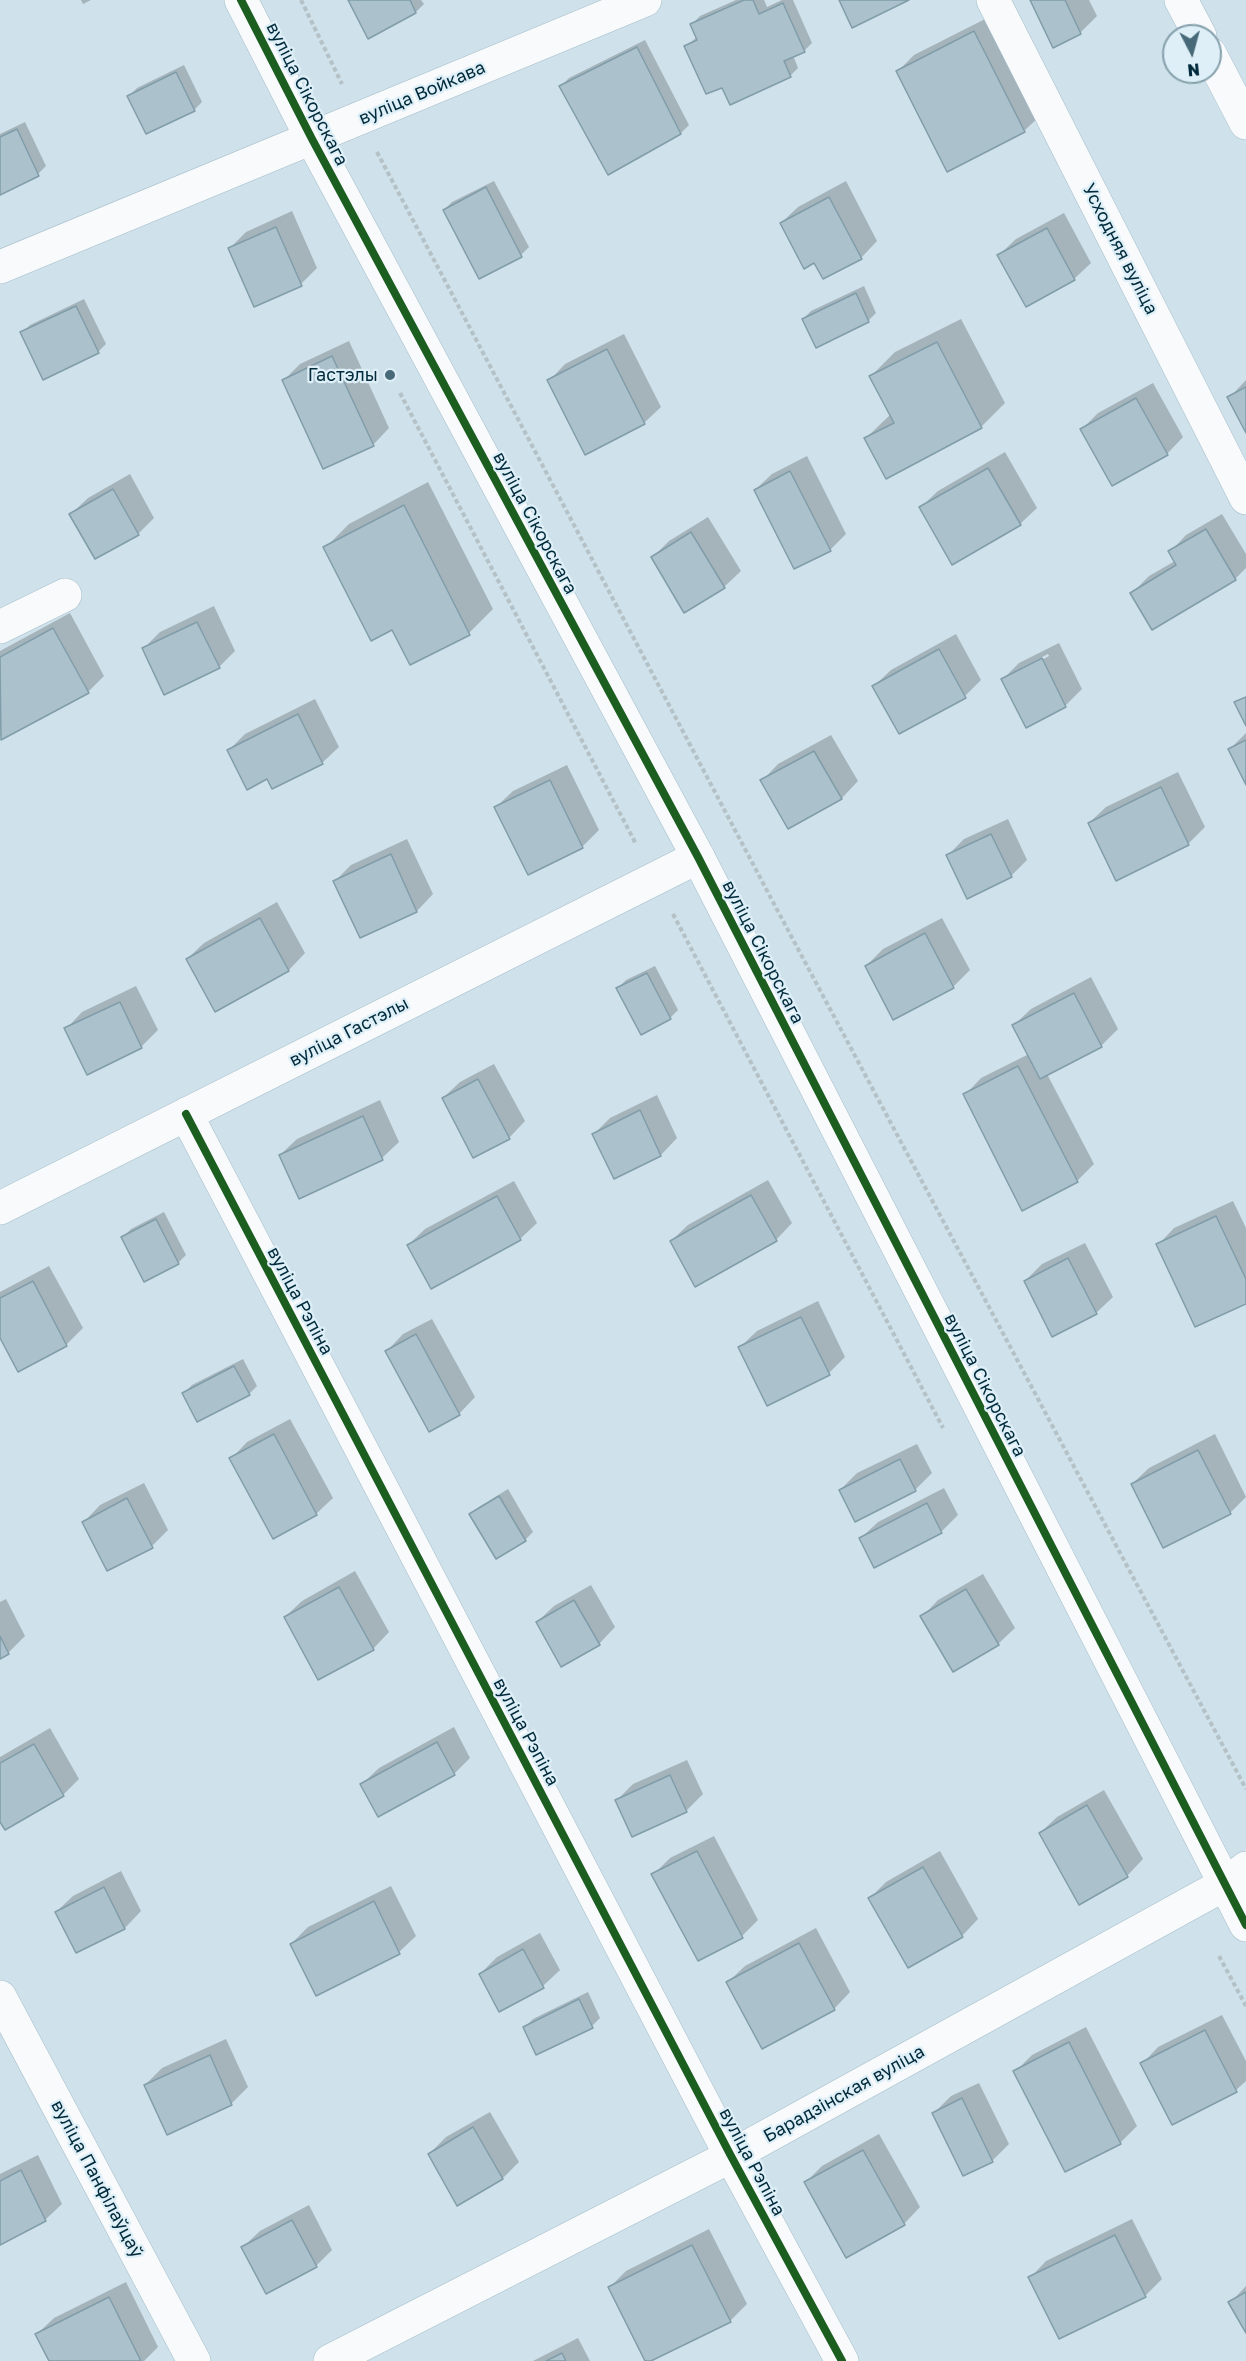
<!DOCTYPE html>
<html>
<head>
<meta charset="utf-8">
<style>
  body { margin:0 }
  #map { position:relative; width:1246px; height:2361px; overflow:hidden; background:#cfe1ea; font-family:"Golos Text",sans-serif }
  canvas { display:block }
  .north { position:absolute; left:1162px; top:24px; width:60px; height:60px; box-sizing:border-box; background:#deeff7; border:2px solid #85a0ac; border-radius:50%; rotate:174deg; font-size:16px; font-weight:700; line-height:24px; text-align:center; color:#002a3b }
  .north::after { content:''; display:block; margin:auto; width:21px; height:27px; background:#486a78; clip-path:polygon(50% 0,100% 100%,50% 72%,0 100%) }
</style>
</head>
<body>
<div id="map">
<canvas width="1246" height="2361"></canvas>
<div class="north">N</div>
</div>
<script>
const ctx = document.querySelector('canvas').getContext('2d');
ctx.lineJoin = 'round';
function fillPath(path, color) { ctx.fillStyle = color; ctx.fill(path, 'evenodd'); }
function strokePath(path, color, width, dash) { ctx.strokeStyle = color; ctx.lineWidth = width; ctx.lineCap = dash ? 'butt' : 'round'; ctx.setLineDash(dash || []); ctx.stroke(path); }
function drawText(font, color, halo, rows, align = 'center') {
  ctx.font = font + ' "Golos Text",sans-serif'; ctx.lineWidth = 4.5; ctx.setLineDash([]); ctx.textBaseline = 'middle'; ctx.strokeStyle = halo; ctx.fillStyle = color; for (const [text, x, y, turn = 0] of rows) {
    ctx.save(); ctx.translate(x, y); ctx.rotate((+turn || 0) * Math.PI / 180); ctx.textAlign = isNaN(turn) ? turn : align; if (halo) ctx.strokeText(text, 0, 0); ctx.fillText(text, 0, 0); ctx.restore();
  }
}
fillPath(new Path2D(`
  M81 0H91L83 4Z
  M350 0H421L424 4 416 12Z
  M736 0H764L767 7 782 0H793L812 43 804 51 793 55 798 68 790 76 723 86 685 47 697 37 692 24 700 16Z
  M1032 0H1089L1097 16 1080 33Z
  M991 16 1041 115 1024 131 898 71 914 55Z
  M645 40 689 125 681 133 609 173 561 86 569 78Z
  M184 65 202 102 194 110 129 96 137 88Z
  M25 122 46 166 38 174 0 193V134Z
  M494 181 529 247 521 255 444 210 452 202Z
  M846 181 877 241 861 258 815 261 781 223 798 207Z
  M292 211 317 268 301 284 230 248 246 232Z
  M1064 213 1091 263 1074 279 999 255 1016 239Z
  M864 286 876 313 868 321 803 319 811 311Z
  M84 299 106 344 98 352 22 333 30 325Z
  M961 319 1005 403 981 427 866 438 891 414 871 376 895 352Z
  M624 334 661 407 644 423 549 381 565 364Z
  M349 341 389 428 373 445 284 380 300 364Z
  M1246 380V430L1229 398Z
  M1153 383 1183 437 1167 454 1082 429 1098 413Z
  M1005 452 1037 508 1020 524 921 507 938 491Z
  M807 456 846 534 830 550 755 490 772 474Z
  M130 474 154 518 138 534 71 514 88 498Z
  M428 482 493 609 469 633 411 663 393 628 325 548 349 524Z
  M1222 514 1246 554V568L1235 579 1132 593 1149 576 1175 561 1170 552 1186 535Z
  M708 517 741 571 724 587 653 557 669 541Z
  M214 606 235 651 219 667 143 649 160 632Z
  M70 613 104 676 88 692 2 738 0 735V651Z
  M956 634 981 680 965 696 874 686 891 670Z
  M1059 643 1082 689 1065 706 1003 679 1019 663ZM1048 654 1049 656 1021 671V668Z
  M315 699 339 747 322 763 229 750 245 734Z
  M1246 733V782L1230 749Z
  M831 735 858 781 842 798 788 827 762 781 778 764Z
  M567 765 599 830 582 847 528 873 496 807 513 791Z
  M1178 772 1205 827 1188 844 1089 823 1106 807Z
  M1008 819 1027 860 1011 876 948 855 964 839Z
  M407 839 433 894 417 911 360 936 335 881 351 865Z
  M277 902 305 953 289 970 216 1010 187 959 204 943Z
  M942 918 970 970 953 987 894 1018 866 966 883 949Z
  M655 966 678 1010 670 1018 618 988 626 980Z
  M1091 977 1118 1029 1101 1046 1047 1074 1094 1164 1077 1181 1023 1209 965 1095 981 1078 1029 1054 1014 1025 1031 1009Z
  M136 986 158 1030 141 1047 66 1029 82 1012Z
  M494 1064 525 1121 509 1138 443 1098 460 1082Z
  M657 1095 677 1138 661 1155 615 1177 594 1134 610 1118Z
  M380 1100 399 1142 382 1158 280 1155 297 1139Z
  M768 1180 792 1223 776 1240 671 1241 688 1225Z
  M514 1181 537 1223 520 1239 408 1245 425 1229Z
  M1233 1201 1246 1228V1302L1158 1245 1174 1228Z
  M164 1212 186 1255 178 1263 123 1237 131 1229Z
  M1085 1243 1113 1297 1096 1313 1025 1281 1042 1264Z
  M49 1266 83 1328 66 1345 0 1335V1292Z
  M818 1301 845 1357 829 1373 740 1347 757 1331Z
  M432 1319 475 1397 459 1414 387 1351 403 1334Z
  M243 1359 257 1386 249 1394 184 1393 192 1385Z
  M290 1419 333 1498 316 1514 231 1459 247 1442Z
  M1215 1434 1246 1497 1230 1513 1164 1546 1132 1484 1149 1468Z
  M917 1444 932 1473 915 1490H840L857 1473Z
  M144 1483 168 1530 152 1546 84 1522 100 1505Z
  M944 1488 958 1515 941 1532 861 1538 878 1522Z
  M508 1489 533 1532 525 1540 471 1515 479 1507Z
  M355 1571 389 1632 373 1649 285 1617 302 1601Z
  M983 1574 1015 1628 998 1644 922 1617 938 1600Z
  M591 1585 615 1627 599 1644 537 1622 554 1606Z
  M6 1599 25 1636 8 1653 0 1657V1602Z
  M454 1727 470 1758 454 1774 362 1784 379 1768Z
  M50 1728 79 1779 63 1795 0 1819V1757Z
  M687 1760 703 1794 686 1811 617 1800 633 1784Z
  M1104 1790 1143 1859 1127 1876 1040 1833 1057 1817Z
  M714 1836 758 1920 742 1936 653 1875 670 1858Z
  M940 1851 978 1919 962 1936 870 1898 886 1882Z
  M121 1871 141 1911 125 1928 76 1951 56 1912 73 1896Z
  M391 1886 416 1936 399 1952 291 1944 308 1927Z
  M816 1928 850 1992 834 2009 728 1982 745 1966Z
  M540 1933 560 1970 543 1986 500 2010 480 1974 497 1957Z
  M588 1992 600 2018 592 2026 525 2027 533 2019Z
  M1222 2015 1246 2061V2081L1236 2090 1142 2064 1158 2047Z
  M1086 2027 1137 2126 1120 2143 1015 2072 1032 2055Z
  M226 2039 248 2087 231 2104 168 2133 145 2085 162 2068Z
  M979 2083 1009 2144 992 2161 934 2113 951 2096Z
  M490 2112 519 2162 503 2178 458 2204 429 2154 446 2137Z
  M879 2134 920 2207 904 2224 806 2182 822 2166Z
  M38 2155 62 2204 45 2220 0 2243V2174Z
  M309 2205 332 2250 316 2266 243 2247 260 2231Z
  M1132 2219 1162 2279 1145 2296 1030 2278 1046 2261Z
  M709 2229 747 2304 730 2321 647 2361 610 2287 626 2271Z
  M126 2282 158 2347 144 2361H50L37 2334 54 2318Z
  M1246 2286V2330L1230 2303Z
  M578 2338 590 2361H533Z`), '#0003');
const building = new Path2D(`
  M348 0H410L416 13 368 39Z
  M744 0H753L759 14 783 3 805 52 784 61 791 77 730 105 722 88 706 94 684 46 697 40 690 24Z
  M839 0H909L852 28Z
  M1030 0H1065L1081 34 1053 48Z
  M974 31 1025 132 947 172 896 71Z
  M637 47 681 134 608 175 559 86Z
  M176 72 195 111 146 134 127 96Z
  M17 129 39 176 0 195V137Z
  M486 187 522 257 479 279 443 210Z
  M829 197 862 259 823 279 814 263 804 269 780 223Z
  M276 227 302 286 254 307 228 248Z
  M1047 228 1075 280 1026 307 997 255Z
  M856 293 869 322 816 348 802 319Z
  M76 306 99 353 43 380 20 332Z
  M937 342 982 428 886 479 864 438 894 423 869 376Z
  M607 349 645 424 585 455 547 380Z
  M332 356 374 446 323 469 282 380Z
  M1246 387V433L1227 397Z
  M1136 398 1168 455 1112 486 1080 429Z
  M988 468 1021 525 952 565 919 507Z
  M790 471 831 551 794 569 754 490Z
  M113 489 139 535 95 559 69 514Z
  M404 505 470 635 410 665 392 630 371 641 323 547Z
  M1206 529 1236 580 1152 630 1130 593 1176 565 1168 551Z
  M691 532 725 588 684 613 651 557Z
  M197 622 220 668 164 695 142 648Z
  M53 628 89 693 1 740 0 657Z
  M939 649 966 698 899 734 872 686Z
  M1042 658 1066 707 1026 728 1001 679Z
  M1246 697V726L1234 702Z
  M298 714 323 764 272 789 267 779 247 790 227 750Z
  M1246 740V785L1228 749Z
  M814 751 842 799 788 829 760 780Z
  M550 780 583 848 528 875 494 807Z
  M1161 787 1189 845 1116 881 1088 823Z
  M991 834 1012 877 967 899 946 855Z
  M391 854 417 912 360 938 333 881Z
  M260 918 289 971 215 1012 186 959Z
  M925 933 954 988 893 1020 865 966Z
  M647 973 671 1019 641 1035 616 988Z
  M1074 993 1102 1047 1040 1079 1012 1025Z
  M120 1002 142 1048 87 1075 64 1028Z
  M1018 1066 1078 1182 1022 1211 963 1094Z
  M478 1079 510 1139 473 1158 442 1098Z
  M640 1110 661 1156 614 1179 592 1134Z
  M363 1116 383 1160 299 1199 279 1155Z
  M751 1195 777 1241 695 1287 670 1241Z
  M497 1196 521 1240 431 1289 407 1245Z
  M1216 1216 1246 1279V1304L1195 1327 1156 1244Z
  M156 1219 179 1264 144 1282 121 1237Z
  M1068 1258 1097 1314 1052 1337 1024 1281Z
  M33 1281 67 1346 18 1372 0 1338V1298Z
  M801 1317 830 1375 767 1406 738 1347Z
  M416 1334 460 1415 429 1432 385 1351Z
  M234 1366 250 1395 197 1422 182 1393Z
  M274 1434 317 1515 273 1539 229 1458Z
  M1198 1450 1231 1514 1163 1548 1131 1484Z
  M900 1459 916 1491 855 1522 839 1490Z
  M499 1496 526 1541 496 1559 469 1514Z
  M127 1498 153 1548 107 1571 82 1522Z
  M927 1503 942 1533 874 1568 859 1538Z
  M339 1587 374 1650 318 1680 284 1617Z
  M966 1589 999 1645 953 1672 920 1616Z
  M574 1600 600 1645 561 1667 536 1622Z
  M0 1636 9 1654 0 1659Z
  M437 1742 455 1775 378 1817 360 1784Z
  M34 1744 64 1796 5 1830 0 1822V1763Z
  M670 1775 687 1812 632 1837 615 1800Z
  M1087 1805 1128 1877 1079 1905 1039 1833Z
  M697 1851 743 1938 698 1961 651 1874Z
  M923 1867 963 1937 908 1968 868 1898Z
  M104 1887 125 1929 76 1953 55 1912Z
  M374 1901 400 1954 316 1996 290 1944Z
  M799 1943 835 2010 762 2049 726 1982Z
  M523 1949 544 1988 499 2012 479 1974Z
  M579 1999 593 2028 536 2055 523 2027Z
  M1205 2030 1237 2092 1172 2125 1140 2063Z
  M1069 2042 1121 2144 1065 2172 1013 2071Z
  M210 2055 232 2105 167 2135 144 2085Z
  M962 2098 993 2162 963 2176 932 2113Z
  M473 2127 503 2179 457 2206 428 2154Z
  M863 2150 905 2225 846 2258 804 2182Z
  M21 2170 46 2221 0 2245V2181Z
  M292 2220 317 2267 266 2294 241 2247Z
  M1115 2235 1146 2297 1059 2339 1028 2277Z
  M692 2245 731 2322 651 2361H645L608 2287Z
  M1246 2292V2333L1228 2302Z
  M109 2297 141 2361H49L35 2334Z
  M562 2353 566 2361H546Z`);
fillPath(building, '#abc2cd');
strokePath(building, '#809da9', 1.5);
const street = new Path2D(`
  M993 0 1246 498
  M1181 0 1200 36
  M1210 54 1246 123
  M0 267 645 0
  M0 627 65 595
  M186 1114 731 2156 842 2361
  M0 1208 698 857
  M0 1997 194 2361
  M330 2361 731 2156 1225 1884 1246 1868`);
const secondary = new Path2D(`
  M241 0 312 139 698 857 1246 1925`);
strokePath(street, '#a4beca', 34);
strokePath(secondary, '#a4beca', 34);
strokePath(new Path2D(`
  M301 0 342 84
  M377 152 773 902 1246 1789
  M400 393 636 844
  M673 914 943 1428
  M1219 1956 1246 2006`), '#b4c1c6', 4, [4.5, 3]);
strokePath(street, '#f8fafc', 33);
strokePath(secondary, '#f8fafc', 33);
strokePath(new Path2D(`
  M241 0 312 139 698 857 1246 1925
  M186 1114 731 2156 842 2361`), '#1b5e20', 8);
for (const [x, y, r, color] of [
  [390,375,6,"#486a78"]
]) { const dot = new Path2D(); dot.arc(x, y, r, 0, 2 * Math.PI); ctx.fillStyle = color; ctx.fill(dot); strokePath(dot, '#deeff7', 2); }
drawText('18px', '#002a3b', '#deeff7', [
  ["вуліца Войкава",422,93,-23],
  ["вуліца Сікорскага",307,94,63],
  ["Усходняя вуліца",1120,249,63],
  ["вуліца Сікорскага",535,523,62],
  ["вуліца Сікорскага",763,952,63],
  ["вуліца Гастэлы",349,1032,-27],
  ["вуліца Рэпіна",300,1301,62],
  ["вуліца Сікорскага",985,1385,63],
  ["вуліца Рэпіна",526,1732,62],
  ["Барадзінская вуліца",844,2094,-29],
  ["вуліца Рэпіна",752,2162,62],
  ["вуліца Панфілаўцаў",97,2179,62]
]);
drawText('18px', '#002a3b', '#deeff7', [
  ["Гастэлы",378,375]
], 'right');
</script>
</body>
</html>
